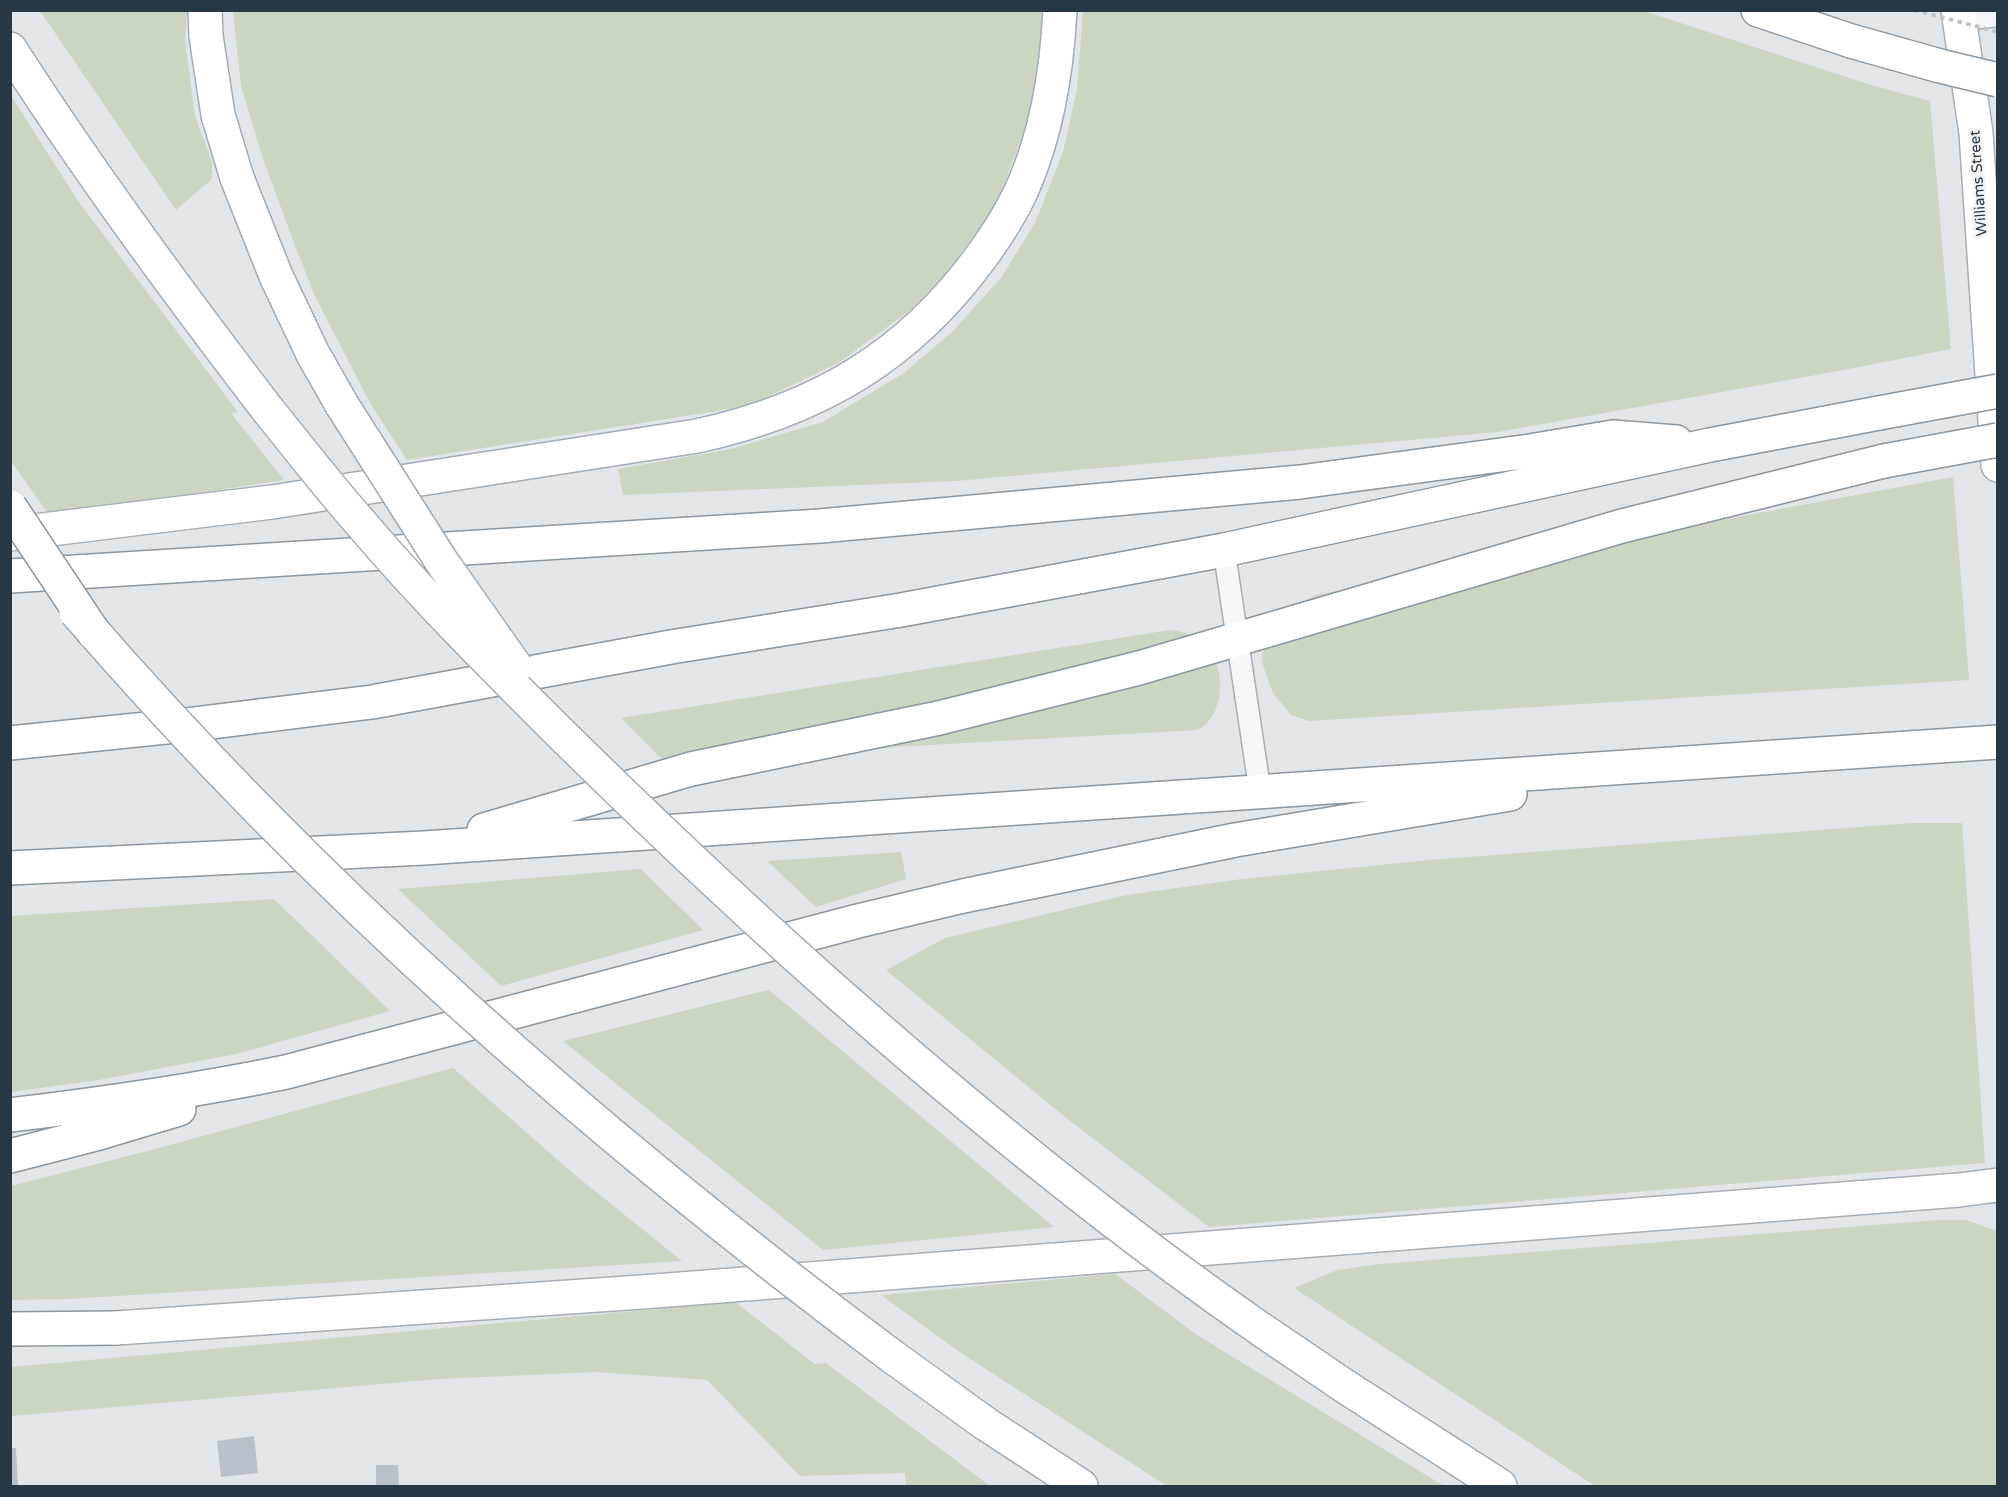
<!DOCTYPE html>
<html>
<head>
<meta charset="utf-8">
<style>
  body { margin:0 }
  #map { position:relative; width:2008px; height:1497px; overflow:hidden; background:#e1e6eb; font-family:"Varela Round",sans-serif }
  canvas { display:block }
  .frame { position:absolute; inset:0; border:12px solid #283744; pointer-events:none }
</style>
</head>
<body>
<div id="map">
<canvas width="2008" height="1497"></canvas>
<div class="frame"></div>
</div>
<script>
const ctx = document.querySelector('canvas').getContext('2d');
ctx.lineJoin = 'round';
function fillPath(path, color) { ctx.fillStyle = color; ctx.fill(path, 'evenodd'); }
function strokePath(path, color, width, dash) { ctx.strokeStyle = color; ctx.lineWidth = width; ctx.lineCap = dash ? 'butt' : 'round'; ctx.setLineDash(dash || []); ctx.stroke(path); }
function drawText(font, color, halo, rows, align = 'center') {
  ctx.font = font + ' "Varela Round",sans-serif'; ctx.lineWidth = 6; ctx.setLineDash([]); ctx.textBaseline = 'middle'; ctx.strokeStyle = halo; ctx.fillStyle = color; for (const [text, x, y, turn = 0] of rows) {
    ctx.save(); ctx.translate(x, y); ctx.rotate((+turn || 0) * Math.PI / 180); ctx.textAlign = isNaN(turn) ? turn : align; if (halo) ctx.strokeText(text, 0, 0); ctx.fillText(text, 0, 0); ctx.restore();
  }
}
fillPath(new Path2D(`
  M1041 10 1043 38 1026 126 995 208 945 275 913 308 840 362 749 406 407 460 370 403 315 296 294 243 263 159 241 86 233 11Z
  M40 11H187L185 41 195 116 212 162V179L176 210Z
  M1083 11H1644L1874 86 1930 101 1951 349 1833 372 1498 432 956 481 623 495 618 469 731 449 823 422 904 373 952 332 1001 278 1035 223 1063 152 1077 89Z
  M10 94 78 201 238 412 231 413 284 480 50 516 11 461Z
  M1953 477 1969 680 1309 721 1291 715 1273 693 1262 662 1267 630 1281 612 1316 595Z
  M1170 630C1182 631 1194 635 1204 644 1223 662 1226 701 1208 722 1206 725 1201 728 1197 730L663 760 621 718Z
  M1912 823H1962L1985 1163 1209 1227 1065 1117 886 970 945 938 1127 895 1242 879 1429 860Z
  M901 852 906 879 816 907 767 861Z
  M641 869 703 930 501 986 398 889Z
  M274 899 390 1011 236 1054 99 1080 11 1092V916Z
  M768 990H769L1054 1227 823 1250 563 1041Z
  M453 1068 575 1175 682 1261 68 1299 11 1300V1186L155 1149Z
  M1938 1220H1966L1997 1231V1486H1595L1294 1288 1337 1270 1381 1264Z
  M1115 1274 1197 1335 1444 1486H1167L961 1353 881 1295Z
  M735 1302 815 1364 826 1363 990 1486H906L905 1473 800 1476 707 1380 596 1372 440 1379 11 1416V1367Z`), '#cad5c2');
fillPath(new Path2D(`
  M254 1436 258 1473 221 1477 217 1441Z
  M10 1448H16L18 1486H10Z
  M376 1465H398L399 1486H376Z`), '#b8c1c9');
const lane = new Path2D(`
  M1224 550 1260 791`);
const street = new Path2D(`
  M1959 14 1993 10`);
const secondary = new Path2D(`
  M1958 10 1976 133 1998 465
  M116 1328 642 1292 1959 1190 1998 1185`);
const primary = new Path2D(`
  M205 10 206 36 218 115 237 178 276 276 313 354 342 405
  M10 49C90 174 178 293 268 410
  M10 534 272 502 697 436C817 410 908 357 981 257 997 235 1012 212 1023 187 1047 132 1057 70 1060 10
  M1262 1330 1346 1387 1500 1486
  M893 1357 986 1424 1081 1486`);
const highway = new Path2D(`
  M1758 10 1851 41
  M10 576 820 526 1300 482 1530 451 1613 437 1676 442
  M10 743 195 724 372 702 671 647 901 610 1224 550 1710 445 1879 413
  M484 830 691 769 939 718 1139 668 1622 526 1884 461
  M10 868 424 848 1998 742
  M10 1115C103 1104 194 1091 286 1072L858 921 963 896 1235 840 1510 794
  M10 1156 99 1133 179 1109
  M10 1329 116 1328`);
strokePath(lane, '#a6aeb6', 24);
strokePath(street, '#a6aeb6', 36);
strokePath(secondary, '#a6aeb6', 36);
strokePath(primary, '#a0adb7', 36);
strokePath(highway, '#8897a2', 36);
strokePath(lane, '#f4f6f9', 21);
strokePath(street, '#f4f6f9', 33);
strokePath(secondary, '#fff', 33);
strokePath(primary, '#fff', 33);
strokePath(highway, '#fff', 33);
const primaryBridge = new Path2D(`
  M342 405 442 562 516 667
  M268 410C298 447 327 485 359 521 419 592 485 658 551 724 640 812 731 898 824 981 964 1105 1109 1224 1262 1330
  M76 612C318 892 597 1136 893 1357`);
const highwayBridge = new Path2D(`
  M1851 41 1940 66 1998 80
  M1879 413 1998 391
  M1884 461 1998 440
  M10 507 94 633`);
strokePath(primaryBridge, '#a0adb7', 36, []);
strokePath(highwayBridge, '#8897a2', 36, []);
strokePath(new Path2D(`
  M1914 10 1998 32`), '#bfc4ca', 4, [4.5, 4.5]);
strokePath(primaryBridge, '#fff', 33);
strokePath(highwayBridge, '#fff', 33);
drawText('15px', '#283744', '#f1f5f8', [
  ["Williams Street",1979,183,-94]
]);
</script>
</body>
</html>
